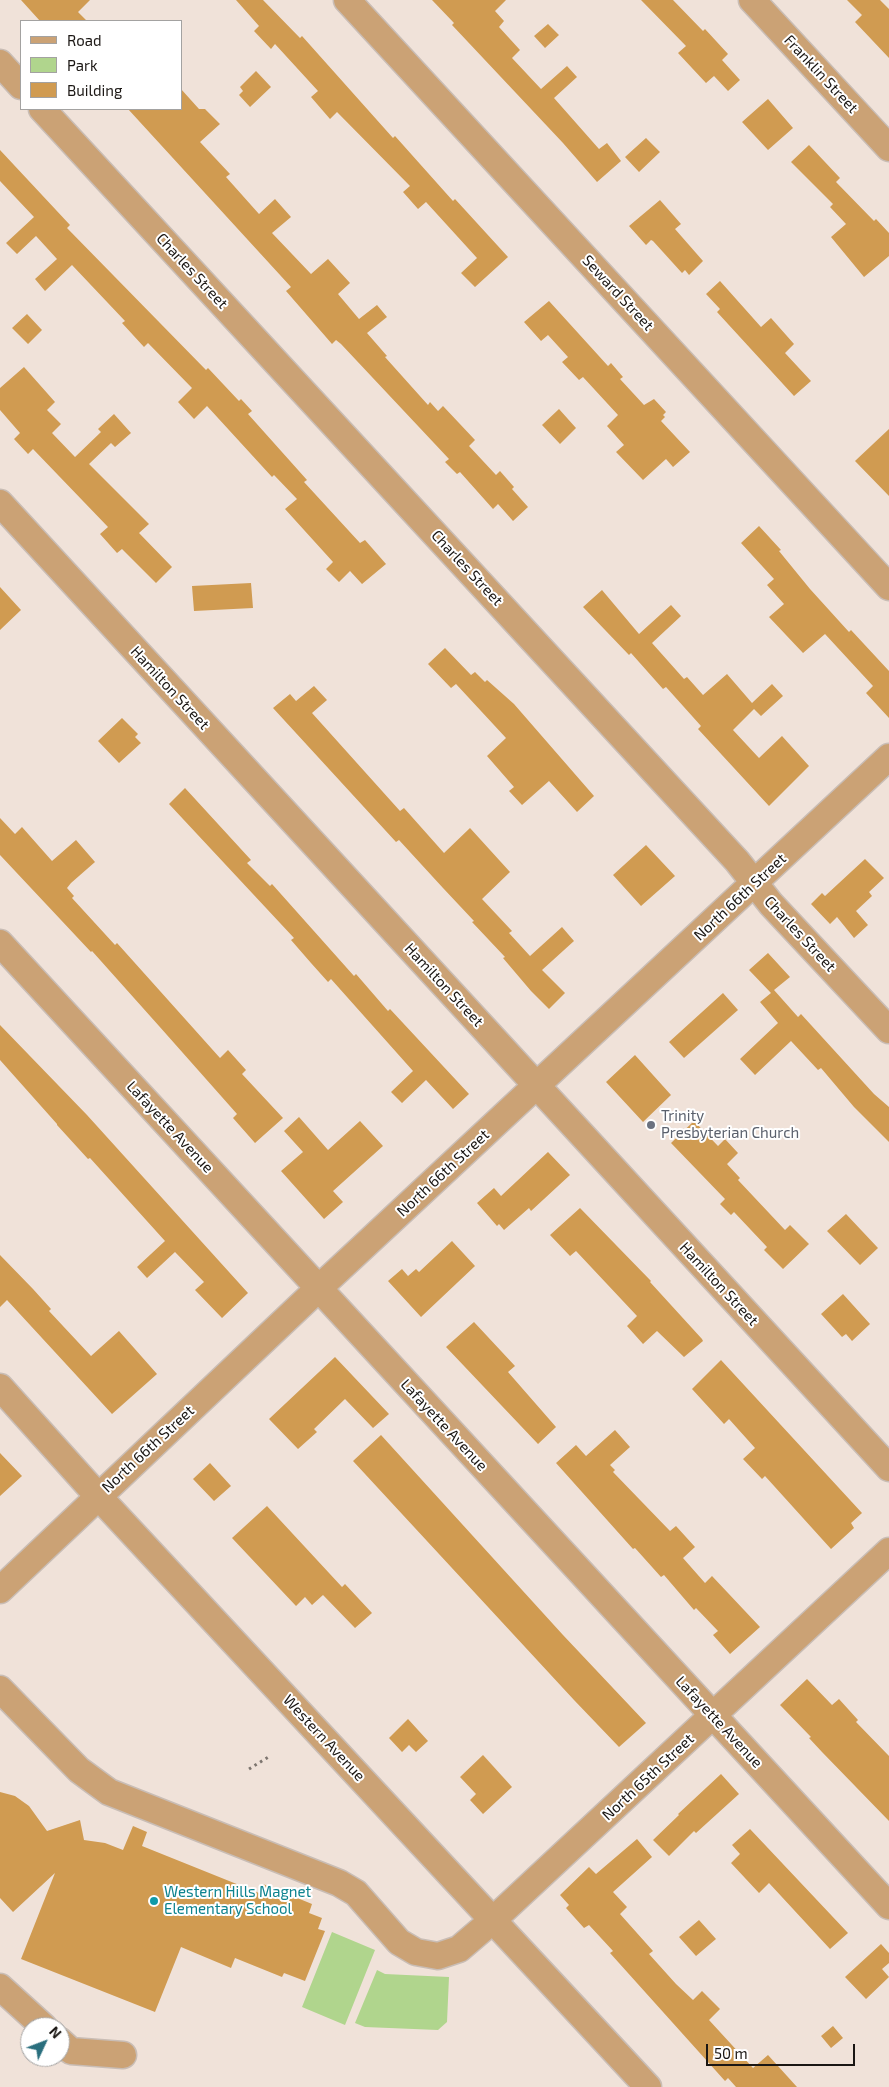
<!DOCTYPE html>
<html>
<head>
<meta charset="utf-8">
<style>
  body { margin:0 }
  #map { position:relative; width:889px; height:2087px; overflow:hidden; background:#f0e2d9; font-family:"Exo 2",sans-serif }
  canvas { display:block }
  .legend { position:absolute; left:20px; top:20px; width:162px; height:90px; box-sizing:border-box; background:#fff; border:1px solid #a3a2a1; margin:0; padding:6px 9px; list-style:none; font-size:15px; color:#1a1613 }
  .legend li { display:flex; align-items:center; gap:10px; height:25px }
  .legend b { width:25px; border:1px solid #a3a2a1 }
  .north { position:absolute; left:20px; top:2017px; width:50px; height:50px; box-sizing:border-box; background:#fff; border:1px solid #a3a2a1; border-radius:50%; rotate:47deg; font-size:14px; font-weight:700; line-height:20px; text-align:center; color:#1a1613 }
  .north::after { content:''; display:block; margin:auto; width:18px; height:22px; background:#2a6f7e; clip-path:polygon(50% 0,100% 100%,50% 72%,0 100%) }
  .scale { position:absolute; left:706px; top:2044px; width:149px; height:22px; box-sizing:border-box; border:2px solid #1a1613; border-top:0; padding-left:6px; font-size:15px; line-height:18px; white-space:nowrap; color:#1a1613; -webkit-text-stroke:4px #fff; paint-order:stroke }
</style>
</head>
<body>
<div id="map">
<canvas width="889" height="2087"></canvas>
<ul class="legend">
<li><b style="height:6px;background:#cba275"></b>Road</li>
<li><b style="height:14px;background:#b0d58d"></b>Park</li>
<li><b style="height:14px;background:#d09b51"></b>Building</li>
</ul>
<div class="north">N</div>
<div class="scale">50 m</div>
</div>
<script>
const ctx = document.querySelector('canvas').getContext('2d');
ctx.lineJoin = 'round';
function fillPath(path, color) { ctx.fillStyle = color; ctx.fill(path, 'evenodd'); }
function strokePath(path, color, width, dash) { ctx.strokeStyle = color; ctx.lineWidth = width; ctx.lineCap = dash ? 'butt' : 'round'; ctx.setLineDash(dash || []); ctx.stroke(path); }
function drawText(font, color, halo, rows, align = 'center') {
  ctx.font = font + ' "Exo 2",sans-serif'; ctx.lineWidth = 4; ctx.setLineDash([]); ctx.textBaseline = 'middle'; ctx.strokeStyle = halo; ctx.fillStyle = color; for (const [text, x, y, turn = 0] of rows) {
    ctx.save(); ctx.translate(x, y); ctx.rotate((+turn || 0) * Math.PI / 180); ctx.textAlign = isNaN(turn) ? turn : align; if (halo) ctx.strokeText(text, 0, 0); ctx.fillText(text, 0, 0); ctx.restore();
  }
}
fillPath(new Path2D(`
  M332 1932 375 1950 345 2025 302 2007Z
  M377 1970 385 1974 449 1977 447 2022 438 2030 365 2027 355 2023Z`), '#b0d58d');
fillPath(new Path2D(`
  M21 0H90L78 12 87 21H40Z
  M236 0H263L300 38 302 36 393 138 395 136 453 201 455 199 508 257 475 287 461 273 477 258 426 202 418 209 403 192 410 186 337 112 330 119 311 97 318 91 275 44 271 49 254 31 259 26Z
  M432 0H506L495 11 504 21 499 27 520 50 512 58 541 89 567 66 577 77 554 98 599 149 607 143 621 161 597 182 563 143 452 25 454 23Z
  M641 0H673L703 31 705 29 728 54 722 60 740 80 728 91 714 76 706 83 678 53 686 46Z
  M847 0H880L889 9V58L855 22 862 15Z
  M548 24 559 35 545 48 534 36Z
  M256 71 271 87 250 107 239 95 243 91 240 87Z
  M181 89 199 109H205L220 124 200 142 230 174 226 177 259 214 275 199 291 217 272 233 311 274 328 259 350 283 338 294 359 319 377 305 387 317 367 333 387 356 385 357 428 405 430 402 438 411 443 406 475 440 469 446 496 475 500 471 514 487 512 489 528 507 513 521 498 504 493 509 460 472 457 474 445 462 449 459 341 344 336 340 332 344 286 291 291 287 128 109H181Z
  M768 99 793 128 768 150 742 122Z
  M646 138 660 152 639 172 625 157Z
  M809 145 840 178 836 182 874 221 876 219 889 233V256L864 277 831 237 846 224 830 207 833 204 791 162Z
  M0 150 70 225 67 228 206 370 208 368 239 401 241 399 252 411 248 414 307 480 304 482 360 543 365 540 386 564 362 584 350 571 339 582 326 569 333 562 285 509 297 499 274 475 272 477 207 406 194 419 178 402 192 388 148 343 144 347 122 323 125 321 72 265 45 291 35 279 57 259 36 236 17 254 6 243 34 217 0 181Z
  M660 200 681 224 675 229 703 261 689 275 685 270 682 273 653 241 651 240 646 245 629 226Z
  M720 281 761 327 771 318 794 344 785 353 811 381 794 396 717 312 720 309 706 294Z
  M549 301 608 366 611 363 623 377 620 379 644 405 654 399 666 412 663 415 665 417 661 421 690 452 673 467 666 459 643 480 616 452 624 445 607 426 618 415 583 377 579 380 562 362 568 357 548 335 541 341 524 322Z
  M27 314 42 330 28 344 12 328Z
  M24 367 55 402 47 410 61 424 52 433 75 457 101 432 98 429 114 414 131 433 115 447 111 443 89 464 149 524 139 533 172 567 156 583 122 549 117 553 100 534 108 527 33 449 28 454 14 439 20 433 0 410V388Z
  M559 409 576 428 560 444 542 425Z
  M889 429V496L855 461Z
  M759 526 781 550 779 551 810 589 849 632 851 630 889 671V718L866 693 873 686 825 634 803 653 769 617 784 604 767 585 774 579 741 543Z
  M251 583 253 608 194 611 192 586Z
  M0 587 21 610 0 630Z
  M602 590 639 634 671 605 681 616 652 643 684 679 687 677 703 695 727 674 752 703 772 684 783 696 761 716 754 709 733 730 759 758 782 736 809 766 769 806 698 729 701 726 666 687 663 689 631 653 629 655 583 607Z
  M445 648 471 675 475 672 485 682 487 680 514 704 594 796 577 812 549 781 522 805 509 791 514 787 487 756 506 738 456 684 451 688 428 664Z
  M314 686 327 700 312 713 400 811 404 808 444 853 470 828 510 872 482 899 512 931 509 933 530 956 562 927 574 941 542 970 565 993 549 1009 531 991 503 958 505 957 472 922 474 921 443 888 399 840 396 842 273 708 290 694 296 701Z
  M122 718 138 734 135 737 141 743 119 763 98 741Z
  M185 788 251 860 247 863 270 886 272 884 354 976 356 974 388 1011 390 1009 469 1094 453 1109 426 1080 402 1103 391 1092 413 1071 331 979 328 982 311 963 291 940 294 938 169 804Z
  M0 818 15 834 22 827 52 861 76 840 95 862 71 883 67 888 74 896 72 898 115 945 117 943 220 1058 228 1050 246 1070 242 1074 283 1118 255 1143 233 1118 237 1114 159 1026 92 951 91 952 0 855Z
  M646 845 675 876 641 906 613 875Z
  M865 859 884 878 869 892 872 896 856 911 868 925 854 938 837 917 830 924 811 904 822 893 825 896Z
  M768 953 790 977 774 990 798 1017 801 1014 874 1094 889 1107V1142L854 1107 821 1068 818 1070 791 1041 755 1075 740 1059 778 1023 760 1002 771 993 749 970Z
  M723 993 738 1010 684 1058 669 1042Z
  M0 1025 87 1115 248 1293 222 1318 195 1290 204 1282 175 1252 147 1278 137 1267 165 1241 90 1158 88 1159 57 1125V1124L0 1060Z
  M635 1055 671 1095 643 1122 606 1082Z
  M299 1117 328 1150 360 1121 383 1146 333 1191 343 1202 324 1219 281 1171 303 1152 284 1131Z
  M694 1121 718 1146 725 1139 738 1153 727 1164 740 1178 738 1180 785 1230 790 1225 809 1244 783 1269 764 1250 767 1247 734 1212 731 1215 720 1204 725 1199 671 1143Z
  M548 1152 570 1175 531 1211 529 1208 504 1230 499 1224 497 1226 477 1203 494 1188 501 1196Z
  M580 1208 651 1281 650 1282 702 1339 703 1341 684 1357 657 1331 643 1344 627 1326 637 1316 576 1251 570 1256 550 1235Z
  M846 1214 878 1248 860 1265 827 1231Z
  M452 1241 475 1266 421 1317 388 1281 402 1269 408 1276 416 1269 419 1272Z
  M0 1255 33 1289 51 1309 49 1311 91 1356 119 1331 157 1374 112 1414 7 1300 0 1307Z
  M843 1294 870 1324 852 1341 846 1334 842 1337 821 1314Z
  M474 1322 515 1366 508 1372 556 1427 538 1444 446 1347Z
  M335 1357 389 1414 373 1428 345 1399 314 1429 317 1432 298 1449 269 1419Z
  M721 1360 862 1513 851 1523 854 1528 831 1549 765 1476 762 1479 743 1459 755 1448 729 1419 724 1424 692 1389Z
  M615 1430 630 1447 610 1465 615 1470 613 1472 670 1531 676 1526 695 1547 683 1558 705 1583 712 1576 760 1627 730 1654 713 1635 718 1631 696 1608 694 1610 664 1575 661 1577 635 1548 633 1549 556 1463 576 1445 586 1456Z
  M381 1435 563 1635 646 1723 619 1747 574 1700 353 1461Z
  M0 1453 22 1476 0 1496Z
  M210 1463 231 1486 214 1501 193 1479Z
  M267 1506 342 1587 345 1584 372 1613 355 1628 323 1595 312 1605 305 1597 296 1606 232 1538Z
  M807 1679 832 1705 839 1699 858 1720 856 1722 889 1756V1821L822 1752 809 1738 811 1737 780 1705Z
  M408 1719 428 1741 416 1752 409 1745 402 1752 389 1738Z
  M483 1755 512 1787 483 1814 470 1800 476 1794 460 1777Z
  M721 1774 739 1794 696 1833 694 1831 669 1856 653 1840 679 1815 678 1814Z
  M0 1792 15 1796 29 1806 47 1831 80 1820 84 1840 105 1843 123 1850 133 1826 147 1832 142 1846 259 1893 263 1884 312 1904 309 1913 322 1918 318 1929 325 1931 305 1981 284 1973 282 1977 235 1958 231 1968 181 1947 155 2012 21 1959 55 1873 13 1912 0 1898Z
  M750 1829 848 1933 830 1949 769 1883 759 1893 731 1863 740 1854 732 1845Z
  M637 1839 652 1857 613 1892 627 1907 620 1914 653 1951 649 1954 676 1984 693 2000 702 1991 720 2009 709 2020 753 2068 768 2055 797 2087H736L728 2078 725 2081 610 1953 613 1951 589 1925 584 1928 566 1908 569 1905 560 1895 589 1867 596 1874Z
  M699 1920 716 1939 696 1956 679 1937Z
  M881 1944 889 1953V1963L882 1969 889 1977 866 1999 845 1977Z
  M833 2026 843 2038 831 2048 821 2036Z`), '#d09b51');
const minor = new Path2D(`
  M347 0 889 587
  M752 0 889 148
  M0 63 21 86
  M42 109 737 861 771 904 889 1030
  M0 503 889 1468
  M0 943 889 1906
  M0 1387 98 1496 648 2087
  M0 1590 319 1288 889 757
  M0 1689 79 1770 109 1792 339 1883 356 1893 399 1942 416 1952 438 1956 459 1949 493 1920 889 1551
  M0 1987 44 2027
  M60 2041 71 2051 123 2055`);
strokePath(minor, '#c9bdb5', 29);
strokePath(new Path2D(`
  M249 1769 270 1756`), '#7d756f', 3, [2.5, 4]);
strokePath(minor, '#cba275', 26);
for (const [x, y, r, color] of [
  [651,1125,5,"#6b7280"],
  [154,1901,5,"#0f9aa8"]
]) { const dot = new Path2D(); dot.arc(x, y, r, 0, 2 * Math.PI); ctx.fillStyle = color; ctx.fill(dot); strokePath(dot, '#fff', 2); }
drawText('15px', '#1a1613', '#fff', [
  ["Franklin Street",821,74,47],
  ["Charles Street",192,271,47],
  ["Seward Street",618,293,47],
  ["Charles Street",467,568,47],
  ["Hamilton Street",170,688,47],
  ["North 66th Street",740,897,-43],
  ["Charles Street",800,934,47],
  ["Hamilton Street",444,985,47],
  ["Lafayette Avenue",170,1127,47],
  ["North 66th Street",443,1173,-43],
  ["Hamilton Street",719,1284,47],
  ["Lafayette Avenue",444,1425,47],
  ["North 66th Street",148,1449,-43],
  ["Lafayette Avenue",719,1722,47],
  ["Western Avenue",324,1738,47],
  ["North 65th Street",648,1777,-43]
]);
drawText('15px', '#5b616d', '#fff', [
  ["Trinity",661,1116],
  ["Presbyterian Church",661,1133]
], 'left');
drawText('15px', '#0d838f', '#fff', [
  ["Western Hills Magnet",164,1892],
  ["Elementary School",164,1909]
], 'left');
</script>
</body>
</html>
